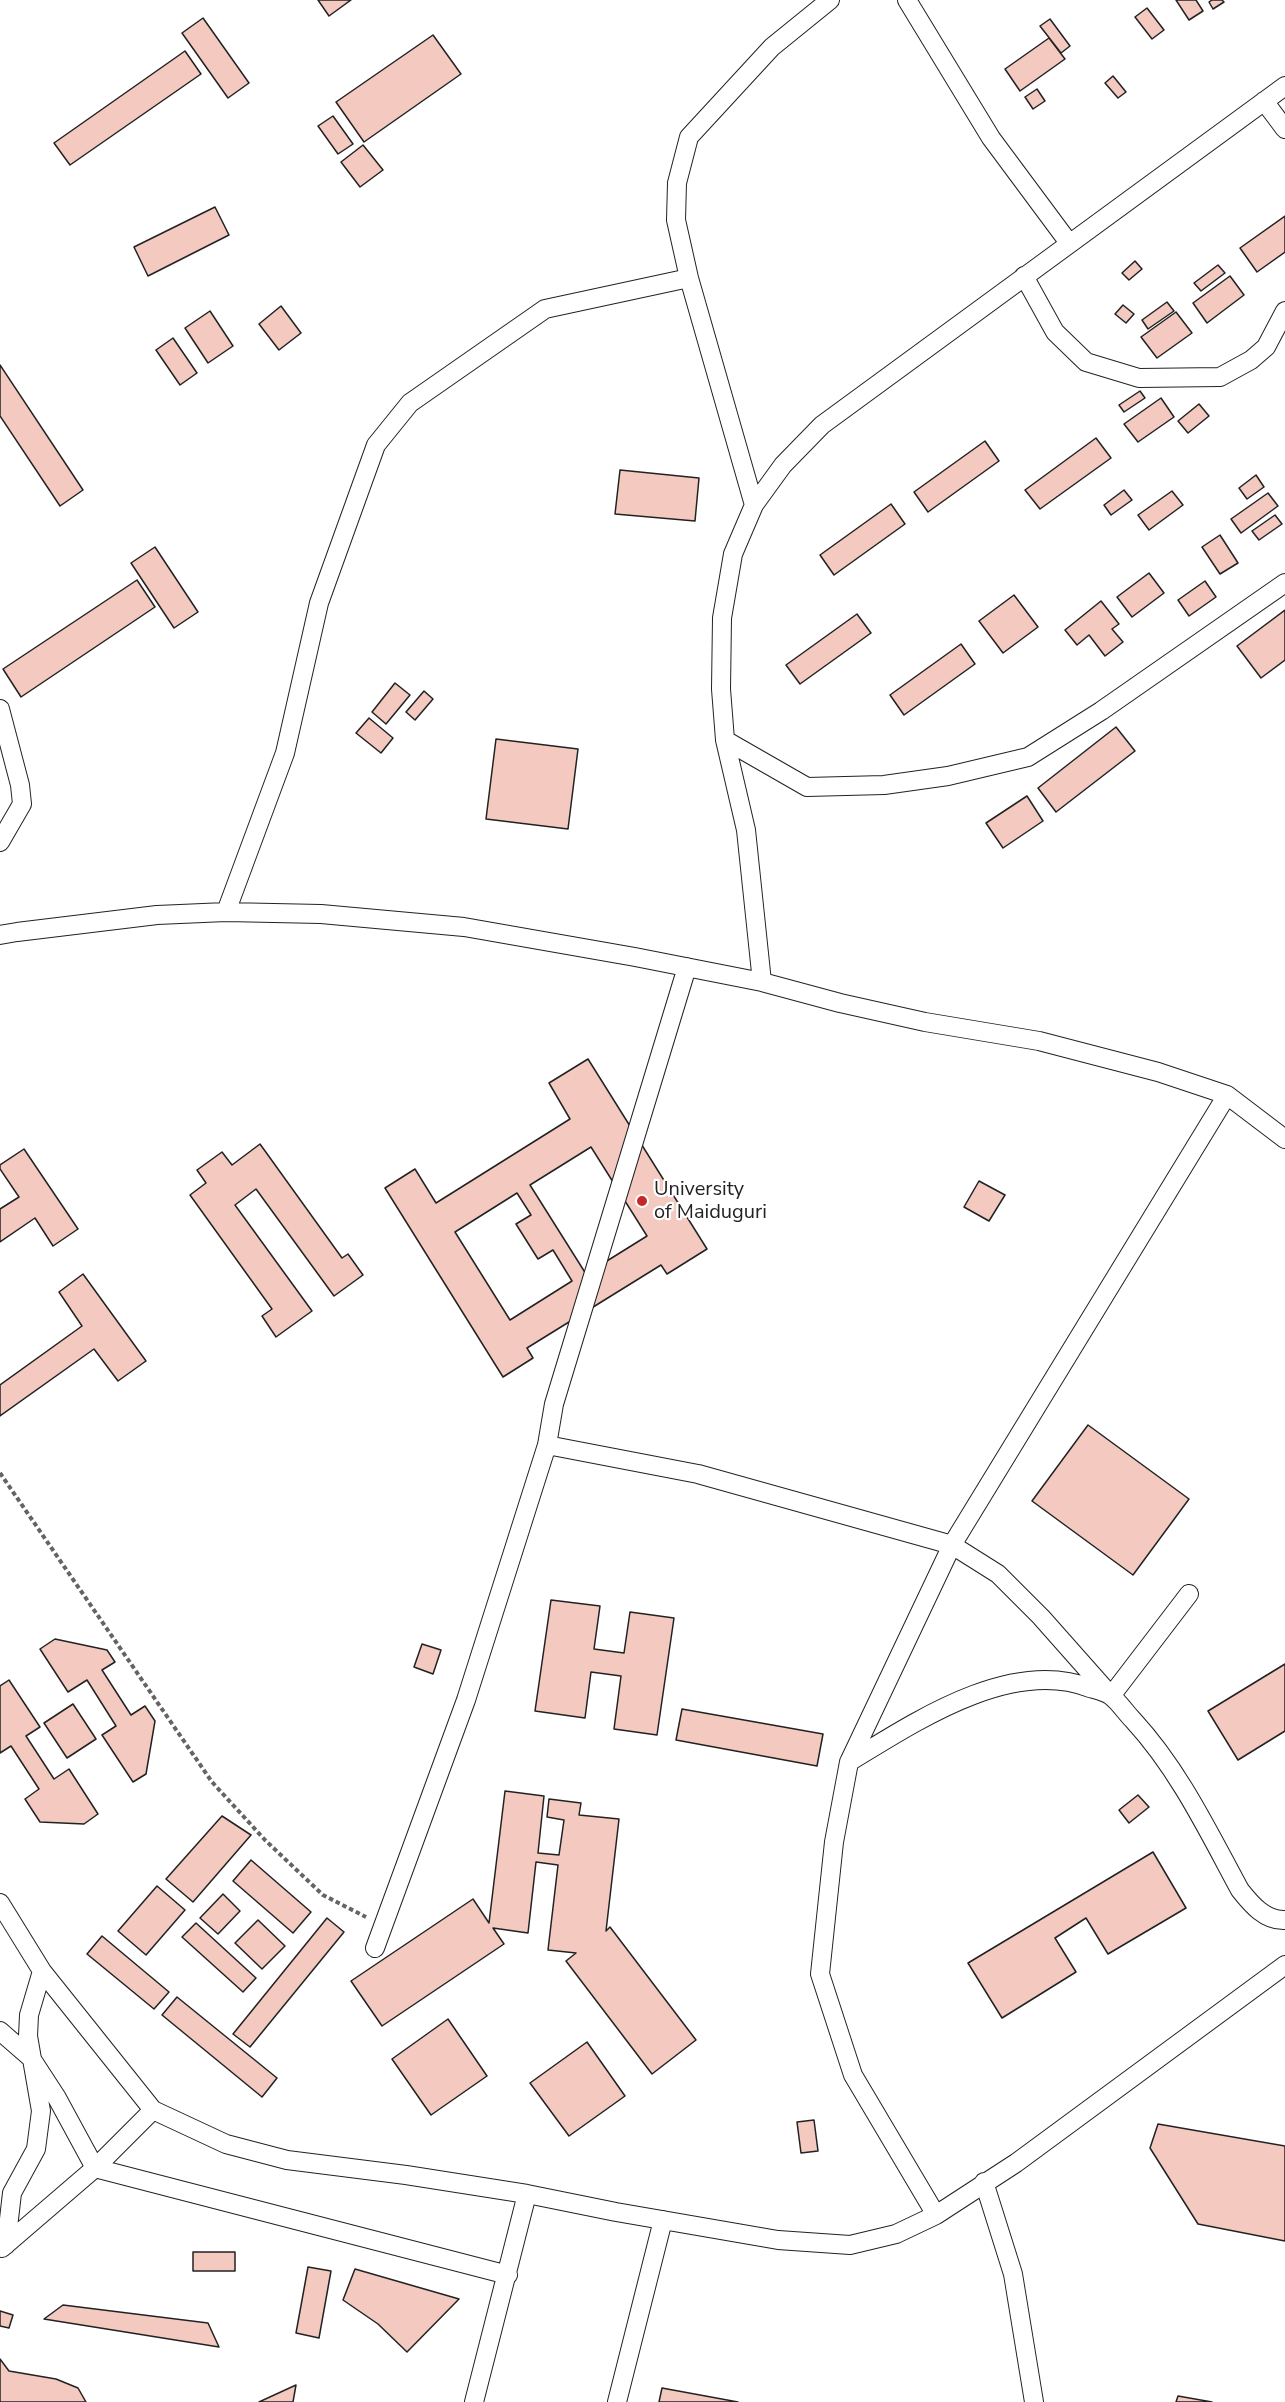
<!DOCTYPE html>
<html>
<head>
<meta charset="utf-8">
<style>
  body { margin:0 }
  canvas { display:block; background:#fff }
</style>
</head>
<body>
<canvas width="1285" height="2402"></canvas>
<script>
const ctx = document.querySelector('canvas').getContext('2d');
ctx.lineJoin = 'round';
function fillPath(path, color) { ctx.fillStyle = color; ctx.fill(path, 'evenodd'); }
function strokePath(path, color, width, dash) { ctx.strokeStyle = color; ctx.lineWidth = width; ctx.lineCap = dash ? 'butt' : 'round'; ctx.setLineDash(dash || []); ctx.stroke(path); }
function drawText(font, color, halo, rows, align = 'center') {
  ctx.font = font + ' "Nunito Sans",sans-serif'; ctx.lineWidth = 4.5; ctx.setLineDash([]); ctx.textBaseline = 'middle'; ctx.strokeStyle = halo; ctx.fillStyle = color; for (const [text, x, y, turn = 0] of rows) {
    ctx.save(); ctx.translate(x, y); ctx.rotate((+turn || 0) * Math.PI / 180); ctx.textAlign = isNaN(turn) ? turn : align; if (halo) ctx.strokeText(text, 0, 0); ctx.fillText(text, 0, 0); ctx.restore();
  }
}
const building = new Path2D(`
  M318 0H351L329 16Z
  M1176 0H1196L1203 11 1189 20Z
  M1212 0H1222L1224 2 1213 9 1209 2Z
  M1147 8 1164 30 1152 39 1135 17Z
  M203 18 249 83 228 98 182 33Z
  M1050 19 1070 46 1061 53 1040 26Z
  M433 35 461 74 364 142 336 102Z
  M1049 38 1065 59 1020 91 1005 69Z
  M185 51 201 74 70 165 54 143Z
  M1113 76 1126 92 1118 98 1105 83Z
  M1037 89 1045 101 1033 109 1025 97Z
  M333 116 353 144 338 154 318 126Z
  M363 145 383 170 360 187 341 162Z
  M215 207 229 235 148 276 134 247Z
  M1285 216V252L1257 272 1240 248Z
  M1135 261 1142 269 1129 280 1122 273Z
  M1218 265 1225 273 1201 291 1194 283Z
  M1230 276 1244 295 1207 323 1193 303Z
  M1167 302 1174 311 1148 329 1142 320Z
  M1123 305 1134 314 1126 323 1115 314Z
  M281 306 301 333 279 350 259 324Z
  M210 311 233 346 208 363 185 328Z
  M1176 312 1192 333 1157 358 1141 337Z
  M173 338 197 373 180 385 156 350Z
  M0 365 83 490 60 506 0 416Z
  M1140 391 1145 398 1124 412 1119 405Z
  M1161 398 1174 417 1138 442 1124 424Z
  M1199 404 1209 416 1188 433 1178 421Z
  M1096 438 1111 458 1040 509 1025 490Z
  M985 441 999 461 928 512 914 492Z
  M620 470 699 478 695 521 615 514Z
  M1256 475 1264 487 1247 499 1239 488Z
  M1124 490 1132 500 1111 515 1104 505Z
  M1172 491 1183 505 1149 530 1138 515Z
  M1268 493 1278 506 1241 533 1231 519Z
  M891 504 905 524 834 575 820 555Z
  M1275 515 1282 524 1259 540 1252 531Z
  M1220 535 1238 563 1220 574 1202 547Z
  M155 547 198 612 174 628 131 563Z
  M1149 573 1164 593 1132 617 1117 597Z
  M137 580 155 607 21 697 3 669Z
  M1205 581 1216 597 1189 616 1178 600Z
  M1014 595 1038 627 1003 653 979 621Z
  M1101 601 1119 624 1112 629 1123 642 1105 656 1089 635 1077 645 1065 630Z
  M1285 610V660L1261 678 1237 646Z
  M857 614 871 633 800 684 786 665Z
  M961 644 975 664 904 715 890 695Z
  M395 683 410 695 386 724 372 712Z
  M424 691 433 699 415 720 406 712Z
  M369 718 393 738 381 753 356 733Z
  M1116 727 1135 751 1056 812 1038 788Z
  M496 739 578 749 568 829 486 819Z
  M1027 796 1043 821 1003 848 986 823Z
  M588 1059 707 1249 667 1274 661 1265 527 1348 533 1358 503 1377 385 1188 415 1169 436 1203 570 1119 549 1083ZM591 1147 647 1236 586 1274 530 1185ZM517 1193 531 1215 516 1224 538 1259 553 1250 572 1281 510 1320 455 1232Z
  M260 1144 342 1258 348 1254 363 1275 334 1296 256 1189 235 1205 312 1311 276 1337 262 1316 272 1309 190 1195 206 1183 197 1170 222 1152 232 1165Z
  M24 1149 78 1229 53 1246 35 1218 0 1242V1209L19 1197 0 1169V1165Z
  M979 1181 1005 1195 989 1221 964 1207Z
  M83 1274 146 1361 118 1381 94 1349 0 1416V1385L82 1326 59 1292Z
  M1088 1425 1189 1499 1133 1575 1032 1501Z
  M551 1600 600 1606 594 1649 624 1653 630 1612 674 1618 657 1735 614 1729 621 1676 591 1672 585 1718 535 1711Z
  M55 1639 107 1650 115 1662 102 1670 131 1715 145 1706 155 1721 146 1774 133 1782 102 1735 116 1726 87 1680 68 1692 40 1649Z
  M422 1644 441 1650 433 1674 414 1667Z
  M1285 1664V1731L1238 1760 1208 1711Z
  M9 1680 40 1727 26 1736 54 1779 69 1769 98 1814 84 1824 40 1822 25 1799 39 1789 11 1746 0 1753V1686Z
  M73 1704 96 1739 67 1758 44 1723Z
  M682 1709 823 1734 817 1766 676 1740Z
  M505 1791 544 1796 538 1853 559 1855 564 1820 547 1817 549 1799 581 1803 579 1815 619 1819 606 1931 610 1927 696 2040 652 2074 566 1961 576 1953 548 1950 558 1865 536 1862 528 1933 493 1928 504 1944 382 2026 351 1981 473 1899 489 1923Z
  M1138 1795 1149 1807 1129 1823 1119 1810Z
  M222 1816 251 1835 193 1902 166 1879Z
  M1153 1852 1186 1908 1108 1954 1086 1918 1055 1938 1076 1972 1002 2018 968 1963Z
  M251 1860 311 1912 293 1933 233 1881Z
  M157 1886 185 1910 146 1955 118 1931Z
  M223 1894 240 1911 218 1934 200 1918Z
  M327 1918 344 1932 250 2047 233 2034Z
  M258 1920 285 1946 262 1969 235 1943Z
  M196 1923 256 1978 243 1992 182 1937Z
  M102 1936 169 1992 154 2009 87 1954Z
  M177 1997 277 2078 262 2097 162 2015Z
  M448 2019 487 2076 431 2115 392 2059Z
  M587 2042 625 2096 569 2136 530 2083Z
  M814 2120 818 2151 801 2153 797 2122Z
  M1158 2124 1285 2146V2241L1198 2224 1150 2148Z
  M193 2252H235V2271H193Z
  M308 2267 331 2271 319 2338 296 2333Z
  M355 2269 459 2299 407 2352 378 2324 343 2300Z
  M63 2305 208 2323 219 2347 44 2319Z
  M0 2311 13 2315 9 2328 0 2326Z
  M0 2359 9 2371 56 2379 78 2388 86 2402H0Z
  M296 2385 293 2402H259Z
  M662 2388 738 2402H659Z
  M1178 2396 1212 2402H1176Z`);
fillPath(building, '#f3c9c0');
strokePath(building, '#222', 1.5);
const street = new Path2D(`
  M907 0 991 138 1069 243
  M1264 101 1285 129
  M1024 276 1055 332 1086 362 1139 378 1220 377 1251 360 1266 347 1285 311
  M754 505 689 278 676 220 677 183 689 137 772 47 830 0
  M0 709 20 785 22 804 0 842
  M725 740 807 787 884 785 948 776 1028 757 1101 711 1285 583
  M226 912 285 753 319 603 376 445 410 403 545 309 689 278
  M0 935 17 932 157 915 226 912 321 914 464 927 635 957 762 982 840 1003 925 1022 1039 1041 1158 1072 1227 1095 1285 1139
  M762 982 746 830 725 740 721 689 722 618 733 554 754 505 783 465 822 425 1285 86
  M547 1445 554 1404 687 967
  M849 1762C915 1722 1011 1657 1090 1688 1097 1690 1106 1692 1111 1696 1119 1702 1126 1713 1133 1720 1179 1770 1208 1831 1240 1890 1251 1904 1265 1921 1285 1920
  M0 1903 42 1971 153 2110 226 2144 287 2160 406 2175 527 2194 616 2212 778 2240 850 2245 896 2234 936 2215 1016 2163 1285 1965
  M375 1948 466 1700 547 1445 698 1474 952 1545 998 1574 1041 1617 1111 1696 1189 1594
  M0 2031 31 2058 57 2098 95 2168 508 2275
  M984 2182 1013 2274 1034 2402
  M936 2215 853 2075 820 1974 834 1842 849 1762 952 1545 1227 1095
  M6 2245 12 2193 36 2149 41 2111 28 2036 29 2015 42 1971
  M2 2248 95 2168 153 2110
  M474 2402 527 2194
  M617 2402 663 2220`);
strokePath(street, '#222', 20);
strokePath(new Path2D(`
  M0 1473 212 1782 265 1840 323 1895 366 1917`), '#646464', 4, [4.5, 3]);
strokePath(street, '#fff', 18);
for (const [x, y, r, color] of [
  [642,1201,6,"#c62828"]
]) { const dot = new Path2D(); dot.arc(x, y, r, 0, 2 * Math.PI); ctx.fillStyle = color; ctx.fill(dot); strokePath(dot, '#fff', 2); }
drawText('20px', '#222', '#fff', [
  ["University",654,1190],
  ["of Maiduguri",654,1213]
], 'left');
</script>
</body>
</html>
